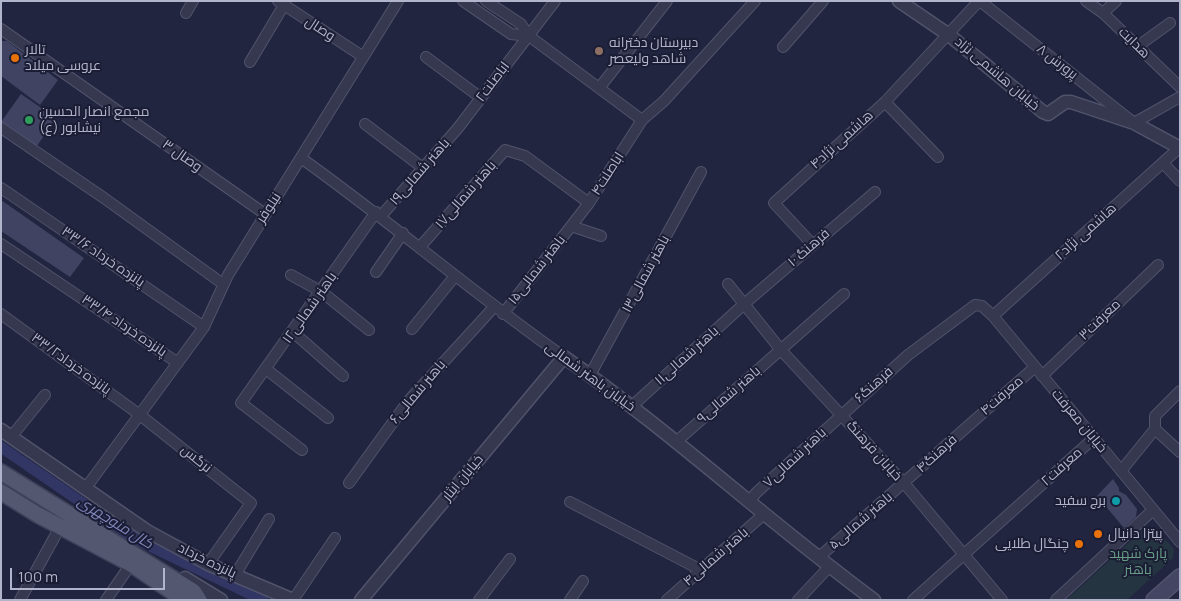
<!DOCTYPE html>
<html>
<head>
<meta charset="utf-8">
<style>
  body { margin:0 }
  #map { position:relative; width:1181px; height:601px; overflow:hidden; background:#222540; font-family:Manrope,sans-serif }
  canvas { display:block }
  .frame { position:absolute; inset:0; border:2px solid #b2b4cb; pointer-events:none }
  .scale { position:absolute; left:10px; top:568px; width:155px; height:22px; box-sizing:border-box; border:2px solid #b2b4cb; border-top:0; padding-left:6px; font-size:15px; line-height:18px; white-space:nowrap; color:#b2b4cb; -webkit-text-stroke:4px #1b1d35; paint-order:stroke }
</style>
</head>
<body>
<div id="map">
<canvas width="1181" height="601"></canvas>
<div class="frame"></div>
<div class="scale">100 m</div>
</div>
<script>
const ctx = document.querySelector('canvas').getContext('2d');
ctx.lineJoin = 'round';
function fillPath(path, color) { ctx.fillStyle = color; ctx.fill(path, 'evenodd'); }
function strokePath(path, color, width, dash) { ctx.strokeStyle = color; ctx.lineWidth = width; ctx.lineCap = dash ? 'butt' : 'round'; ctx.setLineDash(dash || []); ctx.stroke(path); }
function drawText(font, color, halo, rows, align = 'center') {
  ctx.font = font + ' Manrope,Cairo,sans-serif'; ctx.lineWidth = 4; ctx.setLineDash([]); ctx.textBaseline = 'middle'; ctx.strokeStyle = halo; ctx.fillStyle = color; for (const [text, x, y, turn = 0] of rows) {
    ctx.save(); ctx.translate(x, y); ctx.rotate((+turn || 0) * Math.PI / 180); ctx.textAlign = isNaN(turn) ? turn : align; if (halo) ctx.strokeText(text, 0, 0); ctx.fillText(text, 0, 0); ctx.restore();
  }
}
fillPath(new Path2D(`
  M1146 527 1156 529 1174 549 1173 558 1127 600H1066Z`), '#243441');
strokePath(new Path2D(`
  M1 447 135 539 263 600`), '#313664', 11);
fillPath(new Path2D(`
  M1 41H7L58 80 40 105 1 76Z
  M21 94 56 118 37 146 1 122Z
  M1 200 84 258 70 277 1 231Z
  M1113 479 1119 488V491L1126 495 1137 509 1136 517 1124 528 1097 496Z`), '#404462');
const minor = new Path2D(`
  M278 1 362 56
  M463 1 511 34 529 36
  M486 1 521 24 529 36 642 120
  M980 1 1134 123 1180 97
  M1086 1 1103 13 1180 87
  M186 13 193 1
  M1103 13 1116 1
  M1 29 265 214
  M1138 46 1170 23
  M783 47 823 1
  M426 57 481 98
  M250 62 284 5
  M600 87 667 1
  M885 102 938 157
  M365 124 423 168
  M1 128 104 198 223 284
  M301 158C391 222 474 294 564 357
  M1163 163 1180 181
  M1 188 204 327
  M381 216 458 128 555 1
  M571 226 601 236
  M1 244 178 363
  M813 245 774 203 885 102 979 1
  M420 247 505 150 525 156 589 203
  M376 272 403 233
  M291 275 322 292 369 330
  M728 284 781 350 904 483 1002 600
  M1 314 140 415 251 503 208 564
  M503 314 589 203 642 120 664 101 755 1
  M993 316 1179 148
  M412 329 455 276
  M293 332 343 376
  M266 369 328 418
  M590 375 701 172
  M1042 376 1158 265
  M1180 391 1155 416V429L1180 452
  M631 407 743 305 875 192
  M11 437 45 395
  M677 441 844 294
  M302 450 241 403 376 212
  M1121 471 1155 429
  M349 483 409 400 494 307
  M85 489 204 327 228 275 398 1
  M570 502 701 570
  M749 502 756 493 908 355 975 305 982 306 993 316 1180 542
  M818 558 1035 367
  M235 575 269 519
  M20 600 60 527
  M106 600 131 564
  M293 600 335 538
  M479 600 510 559
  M570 600 583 581
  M667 600 764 514
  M798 600 829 567
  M913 600 1094 438
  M1056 600 1153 510`);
const tertiary = new Path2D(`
  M899 1 949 35 1043 112 1048 114 1065 102H1071L1134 123 1180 148
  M1 430 147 531 208 564 293 600
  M185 578 221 600
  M361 600 564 357C672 432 768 522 874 600`);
const secondary = new Path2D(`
  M1154 600 1180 577`);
const primary = new Path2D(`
  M1 472 193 591 199 600
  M1 492 38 515 131 564 184 600`);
strokePath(minor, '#51536b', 12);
strokePath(tertiary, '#51536b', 15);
strokePath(secondary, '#51536b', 18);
strokePath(primary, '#3f4159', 18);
strokePath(minor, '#363850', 10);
strokePath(tertiary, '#363850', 12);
strokePath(secondary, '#444563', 15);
strokePath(primary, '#545770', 15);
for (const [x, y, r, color] of [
  [599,51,5,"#8d6e63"],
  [15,58,5,"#e8710a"],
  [29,120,5,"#2e9e5b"],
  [1116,501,5,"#0f9aa8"],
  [1098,534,5,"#e8710a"],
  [1079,544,5,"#e8710a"]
]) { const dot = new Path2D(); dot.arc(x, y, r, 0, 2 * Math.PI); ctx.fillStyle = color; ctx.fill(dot); strokePath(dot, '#1b1d35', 2); }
drawText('14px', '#b2b4cb', '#1b1d35', [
  ["وصال",320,29,33],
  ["هدایت",1134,43,44],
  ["پرورش ۸",1057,62,38],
  ["خیابان هاشمی نژاد",997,74,40],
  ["اباصلت۲",493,82,-53],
  ["هاشمی نژاد۴",842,140,-42],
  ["وصال ۳",182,156,35],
  ["باهنر شمالی۱۹",420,172,-49],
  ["اباصلت۴",608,174,-57],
  ["باهنر شمالی۱۷",466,195,-49],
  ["نیلوفر",269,208,-57],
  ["هاشمی نژاد۲",1086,232,-42],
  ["فرهنگ ۱۰",809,248,-41],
  ["پانزده خرداد ۳۳/۶",103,257,34],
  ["باهنر شمالی۱۵",537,270,-52],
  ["باهنر شمالی۱۳",646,274,-62],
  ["باهنر شمالی۱۲",310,308,-55],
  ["معرفت۳",1100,320,-44],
  ["پانزده خرداد ۳۳/۴",124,326,34],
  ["باهنر شمالی۱۱",687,356,-42],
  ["پانزده خرداد۳۳/۲",71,364,36],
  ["خیابان باهنر شمالی",590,377,36],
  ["فرهنگ۶",874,385,-42],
  ["باهنر شمالی۶",418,392,-50],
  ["باهنر شمالی۹",729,395,-41],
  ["معرفت۴",1002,396,-41],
  ["خیابان معرفت",1079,421,50],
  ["خیابان فرهنگ",874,451,48],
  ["فرهنگ۴",937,454,-42],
  ["باهنر شمالی۷",795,458,-43],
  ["نرگس",196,459,39],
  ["معرفت۲",1062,467,-42],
  ["خیابان ایثار",463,478,-50],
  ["باهنر شمالی۵",861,521,-41],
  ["باهنر شمالی۴",716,557,-41],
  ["پانزده خرداد",207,561,26]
]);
drawText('14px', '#b2b4cb', '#1b1d35', [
  ["دبیرستان دخترانه",609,43],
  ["شاهد ولیعصر",609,59],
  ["تالار",25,50],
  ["عروسی میلاد",25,66],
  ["مجمع انصار الحسین",39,112],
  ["(ع) نیشابور",39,128],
  ["برج سفید",1106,501,"right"],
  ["پیتزا دانیال",1108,534],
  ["چنگال طلایی",1069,544,"right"]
], 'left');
drawText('14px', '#679e85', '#1b1d35', [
  ["پارک شهید",1138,554],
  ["باهنر",1138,570]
]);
drawText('italic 15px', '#7f85b9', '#1b1d35', [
  ["کال منوچهری",115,523,32]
]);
</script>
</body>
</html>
